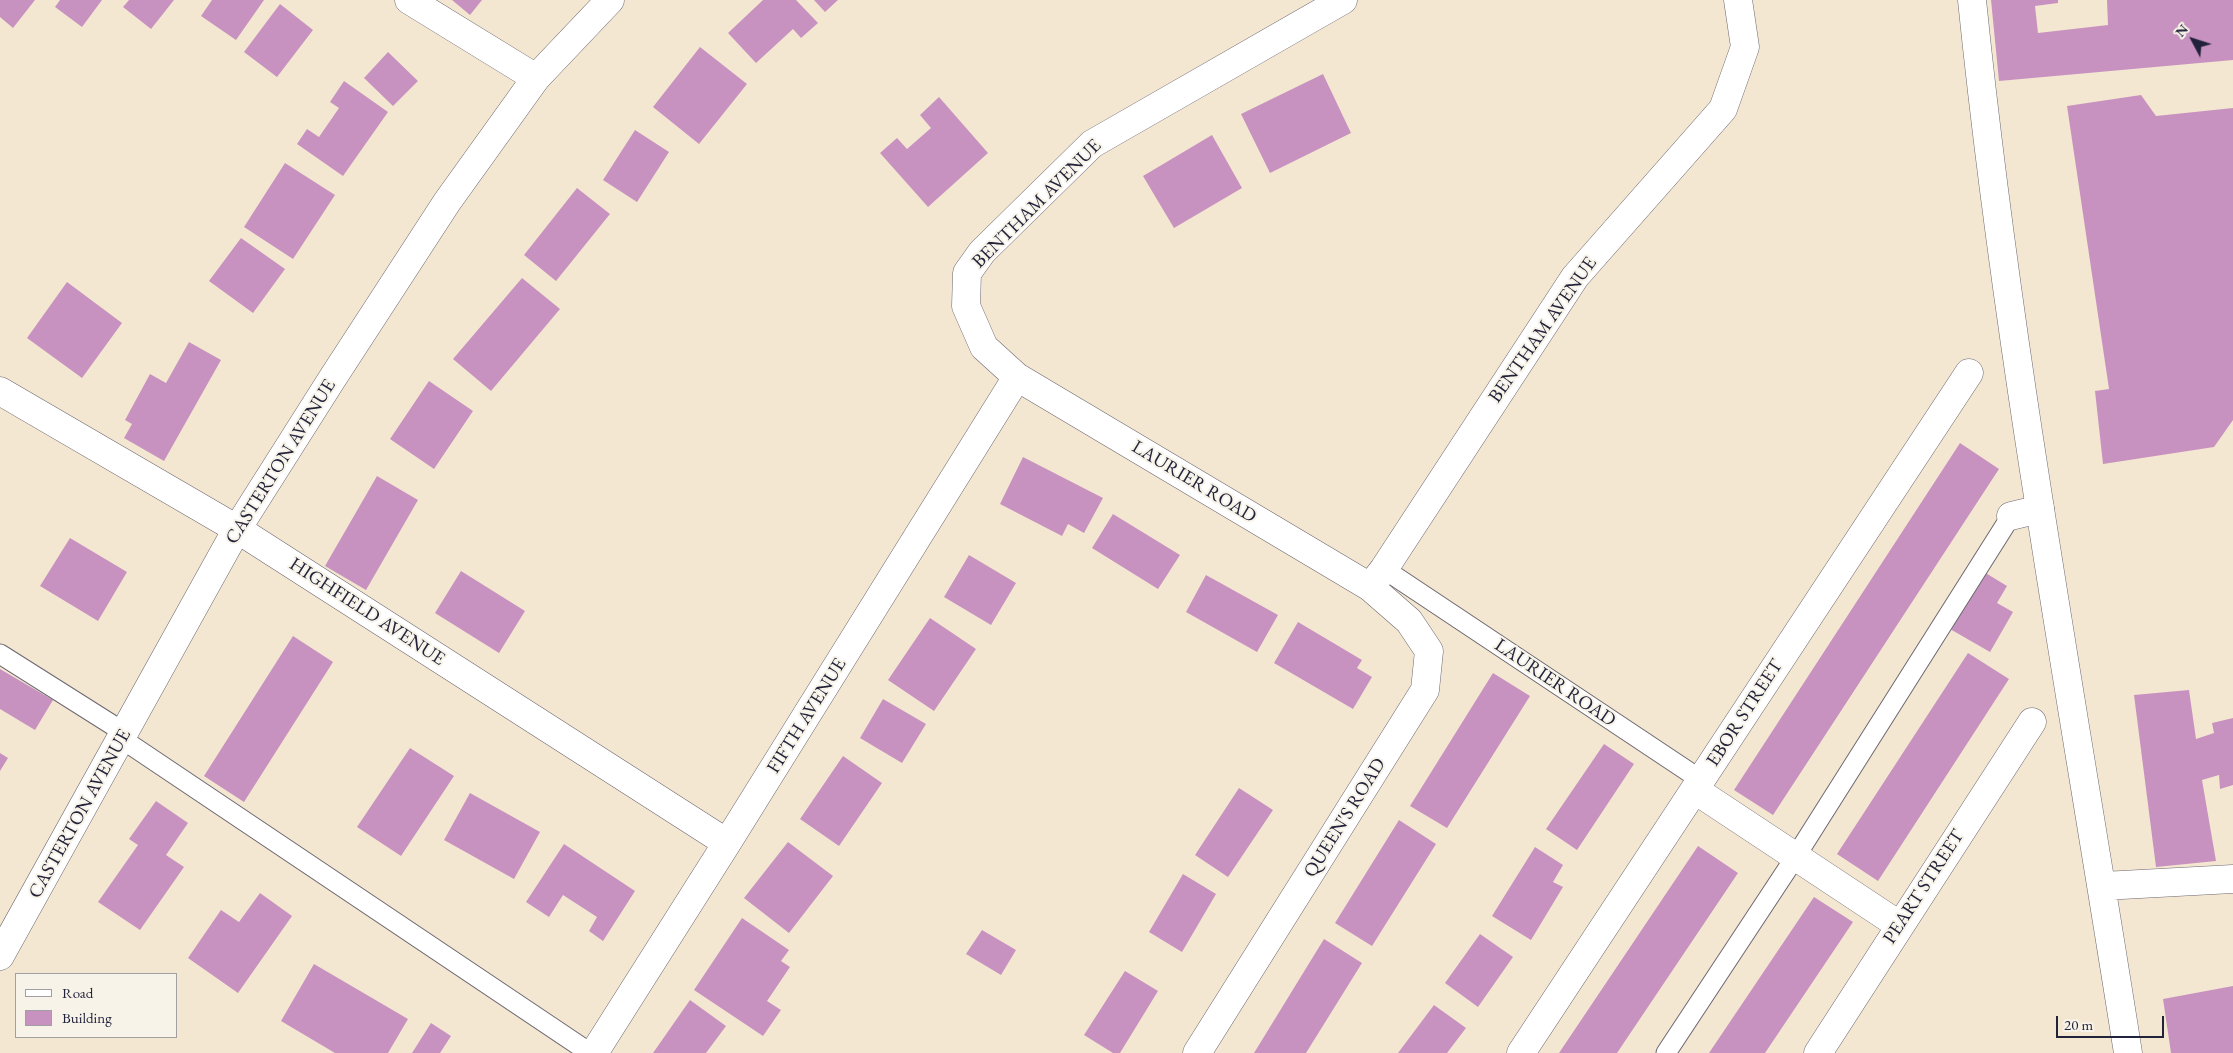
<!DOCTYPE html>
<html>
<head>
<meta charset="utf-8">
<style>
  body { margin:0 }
  #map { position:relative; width:2233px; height:1053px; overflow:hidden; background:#f4e7d1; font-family:"EB Garamond",serif }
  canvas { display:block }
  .legend { position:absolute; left:15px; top:973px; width:162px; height:65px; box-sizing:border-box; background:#f7f3e8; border:1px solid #a29fa3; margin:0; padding:6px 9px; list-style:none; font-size:15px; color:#22223b }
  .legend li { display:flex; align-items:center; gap:10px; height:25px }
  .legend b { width:25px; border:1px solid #a29fa3 }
  .north { position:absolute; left:2168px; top:15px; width:50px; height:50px; -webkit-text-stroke:4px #f7f3e8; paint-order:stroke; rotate:310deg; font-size:14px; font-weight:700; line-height:20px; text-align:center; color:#22223b }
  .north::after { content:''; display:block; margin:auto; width:18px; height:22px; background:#22223b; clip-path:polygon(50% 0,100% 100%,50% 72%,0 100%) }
  .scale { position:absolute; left:2056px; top:1016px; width:108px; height:22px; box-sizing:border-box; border:2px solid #22223b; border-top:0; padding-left:6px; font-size:15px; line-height:18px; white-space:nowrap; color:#22223b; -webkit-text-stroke:4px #f7f3e8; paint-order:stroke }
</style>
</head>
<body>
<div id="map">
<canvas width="2233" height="1053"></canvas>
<ul class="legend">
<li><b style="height:6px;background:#fff"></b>Road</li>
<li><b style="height:14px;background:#c892c0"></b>Building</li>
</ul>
<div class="north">N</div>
<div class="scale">20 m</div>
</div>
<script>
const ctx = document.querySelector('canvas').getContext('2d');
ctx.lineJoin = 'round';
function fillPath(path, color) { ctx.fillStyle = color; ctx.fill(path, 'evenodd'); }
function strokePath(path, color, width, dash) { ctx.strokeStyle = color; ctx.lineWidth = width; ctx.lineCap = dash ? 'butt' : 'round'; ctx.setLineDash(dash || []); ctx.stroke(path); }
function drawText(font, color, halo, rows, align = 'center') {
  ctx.font = font + ' "EB Garamond",serif'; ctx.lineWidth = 4; ctx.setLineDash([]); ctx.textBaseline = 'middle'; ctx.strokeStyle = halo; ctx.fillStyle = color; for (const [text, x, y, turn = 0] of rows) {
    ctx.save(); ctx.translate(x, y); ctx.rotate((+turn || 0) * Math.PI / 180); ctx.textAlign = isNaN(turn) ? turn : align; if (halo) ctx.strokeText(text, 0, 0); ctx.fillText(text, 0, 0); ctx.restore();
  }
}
fillPath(new Path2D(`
  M0 0H35L13 28 0 17Z
  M60 0H102L82 27 55 7Z
  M129 0H174L151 29 123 7Z
  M212 0H264L236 40 201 16Z
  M452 0H482L470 15Z
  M763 0H796L818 23 801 38 793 29 756 63 728 33Z
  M814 0H838L825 12Z
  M1991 0H2058V3L2035 6 2038 33 2108 25 2107 0H2233V60L1999 81Z
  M280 4 313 30 277 77 244 52Z
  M700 47 747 84 699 144 653 107Z
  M388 52 418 81 393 106 364 78Z
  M1323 74 1351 133 1270 173 1241 114Z
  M344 81 388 112 343 176 297 144 307 129 319 137 339 108 330 102Z
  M2141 95 2156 116 2233 108V420L2214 447 2103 464 2095 391 2109 389 2067 106Z
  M939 97 988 153 928 207 880 153 897 138 907 149 931 128 920 115Z
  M635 130 669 152 637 202 603 180Z
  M1212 135 1242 188 1174 228 1143 176Z
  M285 163 335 195 293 259 244 227Z
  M577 188 610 214 556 281 524 255Z
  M241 238 285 269 253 313 209 281Z
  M522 278 560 309 491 391 453 359Z
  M67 282 122 323 82 378 27 338Z
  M189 342 221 360 164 461 124 438 132 424 125 420 150 374 166 383Z
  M429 381 473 411 434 469 390 439Z
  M1960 443 1999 469 1773 815 1734 790Z
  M1023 457 1103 498 1084 533 1068 524 1062 536 1000 504Z
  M377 476 418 500 366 590 325 566Z
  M1113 514 1180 555 1158 589 1092 548Z
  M70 538 127 572 98 621 40 586Z
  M969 555 1016 583 991 625 944 597Z
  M461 571 525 611 499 653 435 613Z
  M1984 572 2007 586 1997 603 2013 612 1990 652 1950 629Z
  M1206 575 1278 615 1257 652 1186 612Z
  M930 618 976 649 934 711 888 680Z
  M1298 622 1362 660 1357 668 1372 677 1353 709 1274 663Z
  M293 636 333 662 244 802 204 776Z
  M1968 653 2009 679 1878 881 1837 854Z
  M0 669 53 700 35 730 0 709Z
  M1493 673 1530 696 1447 828 1410 806Z
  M2189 690 2196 739 2214 733 2212 723 2233 718V785L2220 789 2219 775 2202 780 2216 861 2156 867 2134 695Z
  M883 699 926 724 902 763 860 738Z
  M1604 744 1634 764 1577 850 1546 829Z
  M410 748 454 776 401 856 357 827Z
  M0 753 8 758 0 771Z
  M843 756 882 783 839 846 800 819Z
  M1239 788 1273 810 1228 877 1195 855Z
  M470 793 540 832 514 879 444 840Z
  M156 801 188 823 166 855 184 867 140 930 98 902 138 845 129 839Z
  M1399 820 1436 844 1372 946 1335 923Z
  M788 842 833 876 789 933 744 898Z
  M564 844 635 891 603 941 589 931 597 917 563 895 549 917 526 902Z
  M1698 846 1738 873 1617 1053H1559Z
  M1535 847 1563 865 1553 882 1563 887 1531 940 1492 916Z
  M1183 874 1216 894 1182 952 1149 932Z
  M260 893 292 916 238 993 188 958 221 910 239 922Z
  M1814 897 1853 922 1765 1053H1709Z
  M742 918 789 950 781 961 790 967 767 1001 781 1010 763 1036 694 990Z
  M982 930 1016 950 1001 975 966 954Z
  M1480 934 1513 957 1478 1007 1445 983Z
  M1324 939 1362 963 1306 1053H1254Z
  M314 964 408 1019 388 1053H335L281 1021Z
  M1125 971 1158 991 1120 1053H1113L1084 1035Z
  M2233 986V1053H2171L2163 999Z
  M690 1000 726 1026 706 1053H653Z
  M1434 1005 1466 1028 1447 1053H1398Z
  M431 1023 451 1036 440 1053H412Z`), '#c892c0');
const service = new Path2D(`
  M1384 569 1701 780
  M0 654 125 733
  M122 739 590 1053
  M1666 1053 1796 856 2011 516`);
const pedestrian = new Path2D(`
  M2011 516 2040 509`);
const minor = new Path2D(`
  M409 0 536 78
  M1972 0C2008 353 2073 703 2128 1053
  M0 391 237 529 727 843
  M1370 587 1384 569 1575 277 1723 109 1745 47 1738 0
  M1695 790 1899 925
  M2103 886 2233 879
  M594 1053 727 843 1017 377
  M1197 1053 1425 690 1429 651 1409 621 1370 587 1017 377 984 347 966 306 967 273 982 252 1092 144 1343 0
  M1521 1053 1969 373
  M1818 1053 2032 722`);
const trunk = new Path2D(`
  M0 956 237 529 332 379 447 202 536 78 610 0`);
strokePath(service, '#6c6770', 21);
strokePath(pedestrian, '#6c6770', 29);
strokePath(minor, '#6c6770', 29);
strokePath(trunk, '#6c6770', 29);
strokePath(service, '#fff', 19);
strokePath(pedestrian, '#fff', 28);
strokePath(minor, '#fff', 28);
strokePath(trunk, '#fff', 28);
drawText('19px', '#22223b', '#f7f3e8', [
  ["BENTHAM AVENUE",1037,204,-45],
  ["BENTHAM AVENUE",1543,330,-55],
  ["CASTERTON AVENUE",281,462,-58],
  ["LAURIER ROAD",1194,482,31],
  ["HIGHFIELD AVENUE",367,612,33],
  ["LAURIER ROAD",1555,683,34],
  ["EBOR STREET",1745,713,-57],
  ["FIFTH AVENUE",807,716,-58],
  ["CASTERTON AVENUE",80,814,-61],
  ["QUEEN'S ROAD",1345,818,-58],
  ["PEART STREET",1924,887,-57]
]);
</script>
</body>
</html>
